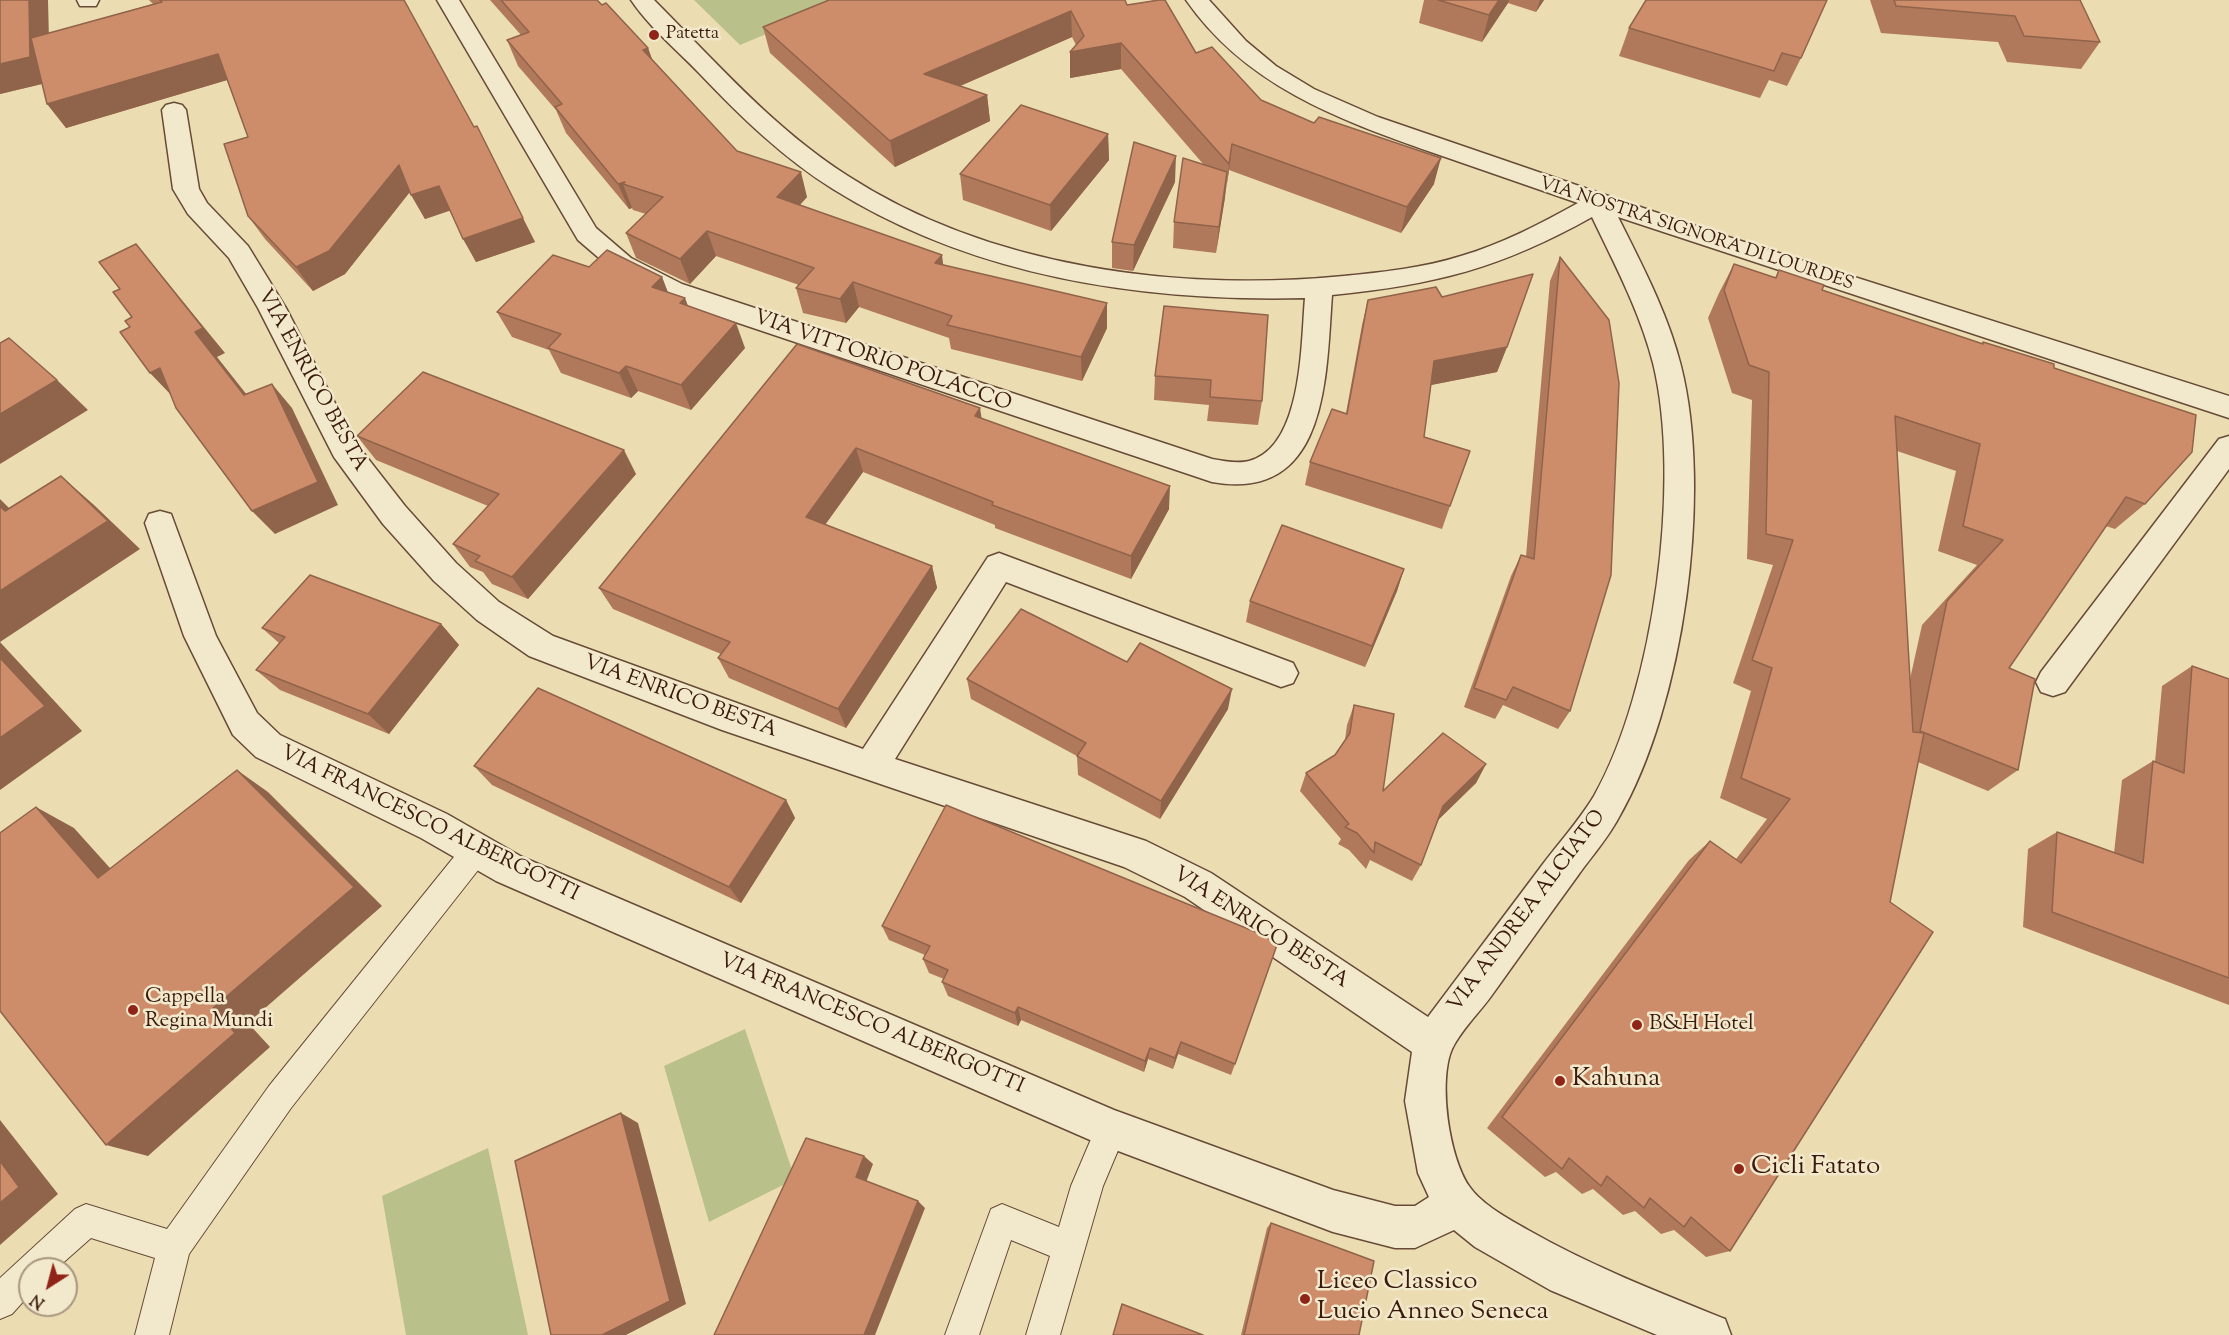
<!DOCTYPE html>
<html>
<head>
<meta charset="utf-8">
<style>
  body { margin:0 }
  #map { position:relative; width:2229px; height:1335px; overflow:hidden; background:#ebddb1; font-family:"Sorts Mill Goudy",serif }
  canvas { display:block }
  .north { position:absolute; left:18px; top:1257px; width:60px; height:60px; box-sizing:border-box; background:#f2e9cc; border:2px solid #a99680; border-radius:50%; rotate:216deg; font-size:16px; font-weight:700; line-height:24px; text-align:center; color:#3b1a0e }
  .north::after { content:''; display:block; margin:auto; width:21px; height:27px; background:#8f2418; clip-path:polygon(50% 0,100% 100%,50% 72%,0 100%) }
</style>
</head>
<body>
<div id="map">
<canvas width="2229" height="1335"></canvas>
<div class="north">N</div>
</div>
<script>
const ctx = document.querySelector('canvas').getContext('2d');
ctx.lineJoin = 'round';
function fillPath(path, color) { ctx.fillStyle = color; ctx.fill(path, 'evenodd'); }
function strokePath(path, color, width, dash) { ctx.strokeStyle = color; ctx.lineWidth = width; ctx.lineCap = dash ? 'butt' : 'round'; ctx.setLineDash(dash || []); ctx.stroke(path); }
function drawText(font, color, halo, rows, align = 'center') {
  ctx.font = font + ' "Sorts Mill Goudy",serif'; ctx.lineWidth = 5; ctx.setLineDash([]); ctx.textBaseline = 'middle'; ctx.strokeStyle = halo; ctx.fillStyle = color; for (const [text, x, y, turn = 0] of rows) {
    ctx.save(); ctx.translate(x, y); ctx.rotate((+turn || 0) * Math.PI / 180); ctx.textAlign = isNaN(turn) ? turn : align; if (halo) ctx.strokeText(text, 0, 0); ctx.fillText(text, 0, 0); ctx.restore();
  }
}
fillPath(new Path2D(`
  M694 0H844L845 1 740 45Z
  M745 1029 795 1179 709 1222 664 1066Z
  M488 1148 528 1335H406L382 1196Z`), '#bac08a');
const service = new Path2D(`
  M476 838 486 842 490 851 486 860 291 1108 189 1254 169 1335H135L155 1258 91 1238 56 1269H30V1294L12 1314 0 1319V1278L75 1209 86 1204 167 1229 269 1086 466 842Z
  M1111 1113 1122 1118 1127 1129 1103 1186 1060 1335H1026L1050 1256 1011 1240 979 1335H945L991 1209 1002 1204 1059 1227 1071 1186 1100 1118Z`);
const minor = new Path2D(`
  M77 0H99L96 6H80Z
  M437 0H459L596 228 631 258 682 284 1212 459C1224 461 1238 464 1249 461 1303 447 1301 342 1305 298 1141 302 974 277 833 189 783 158 740 116 699 73 677 50 649 27 631 0H654C716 62 774 129 848 176 990 268 1179 292 1344 276 1383 272 1423 268 1461 256 1502 244 1540 224 1578 203 1529 186 1480 169 1431 152 1337 119 1245 85 1186 0H1209L1246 41 1276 66 1314 89 1378 117 1719 234 2229 396V418L1618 217C1642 265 1668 314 1681 366 1713 493 1684 706 1618 819 1607 839 1592 856 1579 874 1550 914 1521 954 1492 995 1480 1012 1461 1030 1452 1049 1438 1081 1449 1157 1469 1186 1482 1205 1509 1219 1528 1230 1591 1266 1658 1292 1725 1319L1731 1335H1657L1550 1290 1475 1247 1454 1230 1415 1248H1395L1333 1232 1097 1143 496 881 421 838 256 757 233 735 184 636 145 523 149 514 160 511 171 514 216 636 257 713 280 735 447 814 522 857 1114 1110 1333 1190 1395 1206H1415L1429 1197 1418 1173 1405 1101 1412 1052 1185 897 1124 867 722 730 529 656 477 620 434 581 383 524 334 457 258 308 229 258 188 214 173 189 162 110 166 105 174 103 182 105 186 110 199 189 207 203 248 246 286 308 355 442 405 506 456 563 499 602 553 636 863 749 988 557 999 553 1293 663 1298 673 1293 683 1281 687 1006 582 895 759 1146 841 1211 873 1428 1017C1465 967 1503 918 1540 868 1557 845 1579 821 1594 796 1654 691 1682 480 1653 363 1640 312 1615 265 1592 217 1501 268 1435 285 1332 295 1326 375 1329 503 1212 482L664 298 613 270 578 240Z
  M2229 436V469L2065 692 2053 696 2041 692 2036 682 2041 672 2219 439Z`);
strokePath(service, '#674b37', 2);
strokePath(minor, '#674b37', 3);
fillPath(service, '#f2e9cc');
fillPath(minor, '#f2e9cc');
fillPath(new Path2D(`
  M0 0 49 33 153 4 149 0H404L535 242 476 262 450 210 425 219 410 192 345 274 313 291 265 239 248 216V137L227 80 66 128 42 84 0 94Z
  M490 0H597L648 48 652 59 737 151 807 197 800 205 943 265 1107 328 1082 381 951 349 949 338 859 307 846 323 803 313 796 288 799 285 716 256 690 284 636 258 626 233 646 214 633 210 632 208 629 209 566 133 556 110 518 66 507 40 521 35Z
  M1424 0H1544L1536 12 1508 3 1482 42 1419 23Z
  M1646 0 1801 58 1787 86 1769 80 1760 98 1619 56 1629 28Z
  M1870 0H2080L2100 42 2081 69 2007 62 1998 42 1881 33Z
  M1127 5 1261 100 1434 184 1401 233 1229 170 1216 253 1173 248 1174 222 1204 165 1121 69 1070 78V52L1076 45 1072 37 960 86 987 95 990 121 895 167 770 53 763 27Z
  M1108 134 1109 160 1051 231 963 200 960 174Z
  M1175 182 1133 271 1112 268V242Z
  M1560 257 1570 711 1558 729 1503 705 1495 719 1464 707 1511 576 1521 555 1526 556 1550 281Z
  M1734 264 1775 278 1779 270 1822 290 1981 344 1983 342 2054 368 2145 504 2115 529 2106 526 2009 668 2018 770 1988 791 1918 762 1730 1251 1706 1257 1674 1230 1661 1234 1635 1211 1623 1215 1593 1189 1582 1194 1556 1172 1545 1177 1487 1128 1689 860 1710 841 1736 859 1767 819 1720 798 1751 691 1733 683 1773 565 1747 559 1752 400 1732 393 1708 318 1719 293ZM1897 451 1956 471 1938 551 1977 565 1922 625 1910 679Z
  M589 267 662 277 668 293 688 306 745 348 691 410 638 391 631 398 561 373 549 350 512 337 497 312Z
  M1442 297 1507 347 1497 372 1431 385 1424 437 1450 506 1442 529 1305 485 1310 462 1346 413 1362 325 1368 300Z
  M1164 306 1262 401 1258 425 1207 421 1209 405 1154 400 1155 376Z
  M797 344 982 419 1169 509 1131 579 995 528V525L863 472 825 525 932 566 937 588 846 728 729 678 718 658 721 654 613 609 599 588Z
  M357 436 636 474 528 599 492 584 483 572 470 567 453 544 488 506 376 460Z
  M1404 569 1397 591 1365 667 1246 622 1250 601Z
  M441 624 459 645 389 734 280 690 256 670 279 643 262 628Z
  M1127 662 1228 709 1160 819 1078 775 1077 756 971 699 967 679Z
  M2192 666 2229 679V1005L2023 927 2028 849 2057 832 2114 853 2122 780 2153 761 2155 762 2162 686Z
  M1354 705 1383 791 1486 764 1476 783 1439 819 1421 865 1412 881 1370 860 1366 869 1349 850 1338 844 1341 839 1300 791 1306 773 1335 755 1345 740 1347 725Z
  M474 766 786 800 795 818 741 903 492 785Z
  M946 805 1235 1064 1231 1075 1178 1054 1173 1069 1148 1059 1144 1072 1021 1020 1018 1026 948 996 942 982 944 979 929 973 923 959 925 955 889 940 882 926Z
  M1271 1223 1359 1335H1241L1267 1228Z`), '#b0795c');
fillPath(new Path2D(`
  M29 0H48L50 82 0 94V64Z
  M1499 0H1509L1508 3 1482 42 1489 15Z
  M1540 0H1544L1536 12Z
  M1071 11 1072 37 928 100 924 74Z
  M1121 43V69L1070 78V52Z
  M648 48 657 73 643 50Z
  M218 54 234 78 66 128 47 104Z
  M987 95 990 121 895 167 890 141Z
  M1108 134 1109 160 1051 231 1050 205Z
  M1232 144 1229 170 1226 190 1229 164Z
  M489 150 535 242 476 262 463 239Z
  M1176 156 1175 182 1133 271 1134 245Z
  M1441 158 1434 184 1401 233 1407 207Z
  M399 165 412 189 345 274 313 291 296 267Z
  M801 172 807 197 784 222 777 197Z
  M1227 172 1225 198 1216 253 1219 227Z
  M625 182 623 184 632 208 629 209 618 184Z
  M439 186 452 210 425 219 411 195Z
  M707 231 716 256 690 284 680 259Z
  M136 244 225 353 217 357 266 419 244 395 195 332Z
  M942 255 945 280 935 263Z
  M662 277 672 303 652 287Z
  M853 282 859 307 846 323 840 299Z
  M685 298 695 324 680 303Z
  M1107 303V328L1082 381 1081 357Z
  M736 323 745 348 691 410 681 385Z
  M1507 347 1497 372 1426 386 1434 361Z
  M626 366 638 391 631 398 619 373Z
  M160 368 173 397 150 373Z
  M57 380 88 410 0 464V414Z
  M272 384 292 408 338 505 275 534 252 511Z
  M980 408 984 433 975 416Z
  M856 448 863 472 814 540 806 517Z
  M624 450 636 474 528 599 512 577Z
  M61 476 94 505 140 549 0 642 82 731 0 790V591Z
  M1170 486 1169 509 1131 579V556Z
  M0 499 41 540 5 511 0 506Z
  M932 566 937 588 846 728 838 709Z
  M1404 569 1397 591 1365 667 1372 646Z
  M441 624 459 645 389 734 368 714Z
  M1232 689 1228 709 1160 819 1161 801Z
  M1486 764 1476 783 1434 824 1443 806Z
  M237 770 268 792 382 906 248 1023 270 1047 148 1156 106 1145 213 1008Z
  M786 800 795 818 741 903 729 887Z
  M36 807 74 828 136 897 98 878Z
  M1018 1007 1021 1020 1018 1026 1015 1013Z
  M1181 1042 1178 1054 1173 1069 1175 1058Z
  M1150 1048 1148 1059 1144 1072 1145 1061Z
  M621 1113 638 1123 686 1304 626 1335H602Z
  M0 1120 58 1194 0 1245Z
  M864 1156 873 1164 865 1185 856 1177Z
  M918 1201 925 1208 875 1335H864Z`), '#90634b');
const building = new Path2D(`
  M0 0H29L30 57 0 64Z
  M160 0H404L474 127 477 126 523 218 463 239 439 186 411 195 399 165 329 251 296 267 248 216 224 144 248 137 218 54 47 104 31 38 162 2Z
  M501 0H597L602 5 606 3 648 48 643 50 737 151 801 172 777 197 942 255 935 263 1107 303 1081 357 947 325 952 316 853 282 840 299 796 288 814 268 707 231 680 259 626 233 663 197 623 184 625 182 618 184 555 107 562 104 507 40 529 32Z
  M829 0H1125L1127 5 1159 0H1165L1196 53 1212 47 1261 100 1314 123 1319 117 1441 158 1407 207 1232 144 1229 164 1121 43 1070 52 1084 36 1071 11 924 74 987 95 890 141 763 27Z
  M1438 0H1499L1489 15Z
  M1646 0H1827L1801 58 1782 53 1774 71 1629 28Z
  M1894 0H2080L2100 42 2024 36 2015 16 1896 6Z
  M1021 105 1108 134 1050 205 960 174Z
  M1134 142 1176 156 1134 245 1112 242Z
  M1183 158 1227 172 1219 227 1174 222Z
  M136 244 203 328 195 332 244 395 272 384 318 482 252 511 176 408 160 368 150 373 120 332 130 327 125 321 132 317 113 292 120 289 99 262Z
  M607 250 662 277 652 287 685 298 680 303 736 323 681 385 626 366 619 373 548 348 561 334 497 312 553 255 589 267Z
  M1560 257 1609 320 1619 383 1611 575 1570 711 1513 687 1506 700 1474 688 1521 555 1534 559Z
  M1734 264 1776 278 1779 270 1824 285 1822 290 1983 344V342L2054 364V368L2196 415 2192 452 2145 504 2126 497 2009 668 2035 679 2018 770 1920 731 1947 601 2003 540 1963 526 1980 444 1895 416 1913 732 1924 733 1890 902 1933 932 1730 1251 1691 1217 1684 1227 1650 1198 1644 1208 1607 1176 1601 1186 1569 1158 1562 1169 1502 1117 1710 841 1741 863 1790 799 1741 778 1772 668 1752 660 1793 540 1766 534 1769 372 1749 365 1724 290Z
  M1533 274 1507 347 1434 361 1424 437 1470 451 1450 506 1310 462 1332 409 1347 414 1368 300 1436 287 1442 297Z
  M1164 306 1268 315 1262 401 1210 397 1211 380 1155 376Z
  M9 338 57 380 0 414V343Z
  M797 344 980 408 975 416 1170 486 1131 556 992 505 993 502 856 448 806 517 932 566 838 709 718 658 730 642 599 588Z
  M423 372 624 450 512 577 475 561 480 556 453 544 499 494 357 436Z
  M61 476 108 521 0 591V506L5 511Z
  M1282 525 1404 569 1372 646 1250 601Z
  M310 575 441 624 368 714 256 670 285 637 262 628Z
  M1021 609 1127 662 1140 643 1232 689 1161 801 1077 756 1086 743 967 679Z
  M0 658 45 706 0 738Z
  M2192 666 2229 679V978L2052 912 2057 832 2143 863 2153 761 2184 773Z
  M538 688 786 800 729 887 474 766Z
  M1354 705 1394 714 1383 791 1443 733 1486 764 1443 806 1421 865 1375 842 1374 853 1357 833 1345 827 1349 824 1306 773 1335 755 1350 733Z
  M237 770 354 887 213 1008 235 1033 106 1145 0 1011V833L36 807 98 878Z
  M946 805 1263 935 1277 945 1235 1064 1181 1042 1175 1058 1150 1048 1145 1061 1018 1007 1015 1013 942 982 948 970 923 959 930 946 882 926Z
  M621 1113 670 1301 602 1335H551L515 1161Z
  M806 1138 864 1156 856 1177 918 1201 864 1335H714Z
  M0 1161 19 1187 0 1203Z
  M1271 1223 1374 1261 1359 1335H1244Z
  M1122 1304 1203 1335H1113Z`);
fillPath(building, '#cd8d6b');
strokePath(building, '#90634b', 1.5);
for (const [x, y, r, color] of [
  [654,35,6,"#8f2418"],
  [133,1010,6,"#8f2418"],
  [1637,1025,6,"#8f2418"],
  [1560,1081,6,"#8f2418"],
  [1739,1169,6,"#8f2418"],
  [1305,1299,6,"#8f2418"]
]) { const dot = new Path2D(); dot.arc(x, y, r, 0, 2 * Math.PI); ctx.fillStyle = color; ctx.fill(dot); strokePath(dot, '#f2e9cc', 2); }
drawText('18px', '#3b1a0e', '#f2e9cc', [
  ["Patetta",666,35]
], 'left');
drawText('18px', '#3b1a0e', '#f2e9cc', [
  ["VIA NOSTRA SIGNORA DI LOURDES",1696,235,18]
]);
drawText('21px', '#3b1a0e', '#f2e9cc', [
  ["VIA VITTORIO POLACCO",882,362,19],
  ["VIA ENRICO BESTA",311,381,61],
  ["VIA ENRICO BESTA",680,698,20],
  ["VIA FRANCESCO ALBERGOTTI",429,825,26],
  ["VIA ANDREA ALCIATO",1528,912,-53],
  ["VIA ENRICO BESTA",1260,929,33],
  ["VIA FRANCESCO ALBERGOTTI",871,1025,23]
]);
drawText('21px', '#3b1a0e', '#f2e9cc', [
  ["Cappella",145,998],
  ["Regina Mundi",145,1022],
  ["B&H Hotel",1649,1025]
], 'left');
drawText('26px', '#3b1a0e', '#f2e9cc', [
  ["Kahuna",1572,1081],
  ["Cicli Fatato",1751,1169],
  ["Liceo Classico",1317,1284],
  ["Lucio Anneo Seneca",1317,1314]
], 'left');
</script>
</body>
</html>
